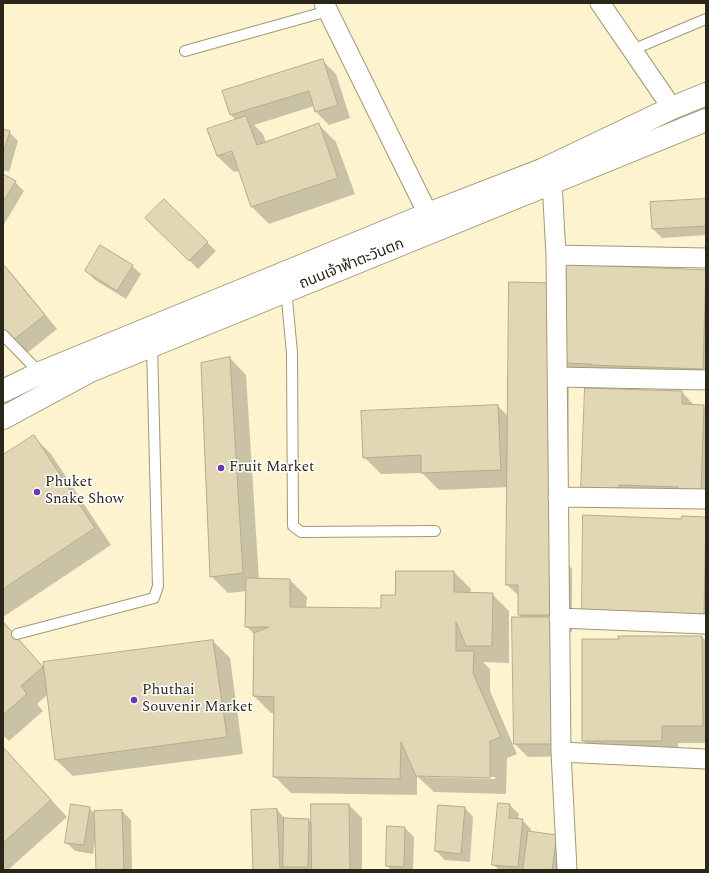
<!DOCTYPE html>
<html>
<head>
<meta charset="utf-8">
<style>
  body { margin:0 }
  #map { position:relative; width:709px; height:873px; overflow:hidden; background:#fdf3cf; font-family:Spectral,serif }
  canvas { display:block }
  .frame { position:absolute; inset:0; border:4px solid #2a2619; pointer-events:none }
</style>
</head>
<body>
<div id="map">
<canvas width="709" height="873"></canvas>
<div class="frame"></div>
</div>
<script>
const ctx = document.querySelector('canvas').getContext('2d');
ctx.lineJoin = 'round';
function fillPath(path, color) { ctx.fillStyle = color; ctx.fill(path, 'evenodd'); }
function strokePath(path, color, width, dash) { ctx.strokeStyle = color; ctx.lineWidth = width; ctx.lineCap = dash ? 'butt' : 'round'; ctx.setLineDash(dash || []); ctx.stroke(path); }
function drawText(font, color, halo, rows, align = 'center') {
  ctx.font = font + ' Spectral,"Noto Sans Thai",serif'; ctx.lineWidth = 3; ctx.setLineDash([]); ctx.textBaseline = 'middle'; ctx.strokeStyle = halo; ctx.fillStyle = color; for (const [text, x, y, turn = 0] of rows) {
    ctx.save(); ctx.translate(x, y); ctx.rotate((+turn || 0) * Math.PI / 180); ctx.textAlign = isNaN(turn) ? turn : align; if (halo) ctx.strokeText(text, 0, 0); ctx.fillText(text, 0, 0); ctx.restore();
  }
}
fillPath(new Path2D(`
  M323 61 336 74 350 118 329 125 316 112 314 106 254 125 263 134 266 143 319 125 336 142 355 194 269 224 252 207 240 171 234 172 217 156 236 120 231 115 223 92ZM237 150 226 154V152Z
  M3 130 9 132 18 141 9 172 3 170Z
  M3 175 15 182 24 191 3 226Z
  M706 200V235L662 238 653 229Z
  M164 201 216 251 198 269 147 218Z
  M3 265 13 275 57 329 26 354 3 328Z
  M566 265 706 271V385L569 369 568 565 572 569V632H568L570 756 528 757 515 744 522 618 519 614V596L507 585 508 487 439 490 422 473 381 474 364 457 498 406 509 417 553 284Z
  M132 266 141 274 126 299 95 280 86 271Z
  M230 358 246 375 259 580H290L307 597 306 608 382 609 396 596 454 572 471 589 470 594H492L509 611V663L483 662 490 669V691L517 754 507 758 506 794 434 792 417 776V795L291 793 274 776 275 713H271L254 696 255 635 246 626 247 591 228 593 211 576ZM425 775 495 777V779L425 777Z
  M682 392 695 406H703L706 409V509H696L690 503 599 505Z
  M34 437 51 454 111 545 3 617V456Z
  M682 517 706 518V631Z
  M3 621 44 668 213 641 230 658 243 754 73 776 56 760 48 694 37 704 43 711 9 741 3 735Z
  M702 637 706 641V743H678V757H600L583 740Z
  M3 747 67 817 8 870H3Z
  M349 805 362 818V870H254L277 810 286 819 308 820 313 824Z
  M510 805 519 814 518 820H522L531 829V833L556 836 562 870H499L493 864Z
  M89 808 95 814 122 811 131 820 132 870H97L96 840H95L93 854 75 851 66 842Z
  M465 808 473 817 470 862 445 860 436 851Z
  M405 828 414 837 413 870H391L387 866Z`), '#0003');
const building = new Path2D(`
  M323 59 338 105 315 112 309 91 230 115 222 91Z
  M246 116 257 145 319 123 338 178 251 207 232 151 217 156 207 129Z
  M3 129 10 131 3 154Z
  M3 174 16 181 3 202Z
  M164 199 208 242 189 261 145 218Z
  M706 199V226L652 229 650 202Z
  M100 245 133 265 117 291 85 271Z
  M3 264 45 315 12 341 3 330Z
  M565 264 706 270 703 369 591 365V364L561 363Z
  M509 282 554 283 555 615H518V585H506Z
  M230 357 243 573 210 577 201 363Z
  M585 388 682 391V404L704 405 701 493 678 492V487L619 485V490L581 489Z
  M498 405 501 470 421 473V455L363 458 361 411Z
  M34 435 95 528 3 589V455Z
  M583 515 681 519 682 516 706 517 704 615 582 610Z
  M396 571H454V592L493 593 492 646H466L456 622V651H474L473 673 501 737 490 741V778L416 776 401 742 400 779 273 777 274 697 253 696 254 633 269 627H245L246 578 290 579V607L381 608V595H395Z
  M512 617H555L557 744H514Z
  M3 622 43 667 21 686 27 694 3 715Z
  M618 636H702L703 726H662V741H582V639H619Z
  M213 640 227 737 55 760 43 662Z
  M3 747 51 800 3 843Z
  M498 803 510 804 509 818 523 819 518 867 492 865Z
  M71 804 90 807 84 845 65 843Z
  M311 804H349L350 870H312Z
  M438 805 465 807 461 854 435 851Z
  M277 809 280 870H253L251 810Z
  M122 810 124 870H96L94 811Z
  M284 818 309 819 308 867H283Z
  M387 826 405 827 404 867 386 866Z
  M528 831 557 835 552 870H523Z`);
fillPath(building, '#e1d7b4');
strokePath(building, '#b5ab8a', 1);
const lane = new Path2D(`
  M632 50 706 19
  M185 51 328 11
  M286 289 292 353 293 526 301 532 435 531
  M3 335 40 373
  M17 634 154 598 158 586 152 345`);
const street = new Path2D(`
  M324 3 428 214
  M600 3 672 108
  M552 182 556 255 561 752 567 870
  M556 255 706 258
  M557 377 706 380
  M558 497 706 499
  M559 618 706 624
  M561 752 706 759`);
const secondary = new Path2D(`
  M3 391 40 373 428 214 542 170 672 108 706 94
  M3 418 90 371 706 120`);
strokePath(lane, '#a29877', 12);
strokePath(street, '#a29877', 21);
strokePath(secondary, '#a29877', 24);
strokePath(lane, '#fff', 10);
strokePath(street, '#fff', 19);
strokePath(secondary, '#fff', 22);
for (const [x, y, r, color] of [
  [221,468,4,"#7034aa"],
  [37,492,4,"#7034aa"],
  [134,700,4,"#7034aa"]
]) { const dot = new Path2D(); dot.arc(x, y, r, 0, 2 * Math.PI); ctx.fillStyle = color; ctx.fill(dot); strokePath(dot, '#fff', 1.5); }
drawText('15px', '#2a2619', '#fff', [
  ["ถนนเจ้าฟ้าตะวันตก",352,265,-22]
]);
drawText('15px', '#2a2619', '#fff', [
  ["Fruit Market",229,468],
  ["Phuket",45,483],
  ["Snake Show",45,500],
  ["Phuthai",142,691],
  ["Souvenir Market",142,708]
], 'left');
</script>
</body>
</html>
